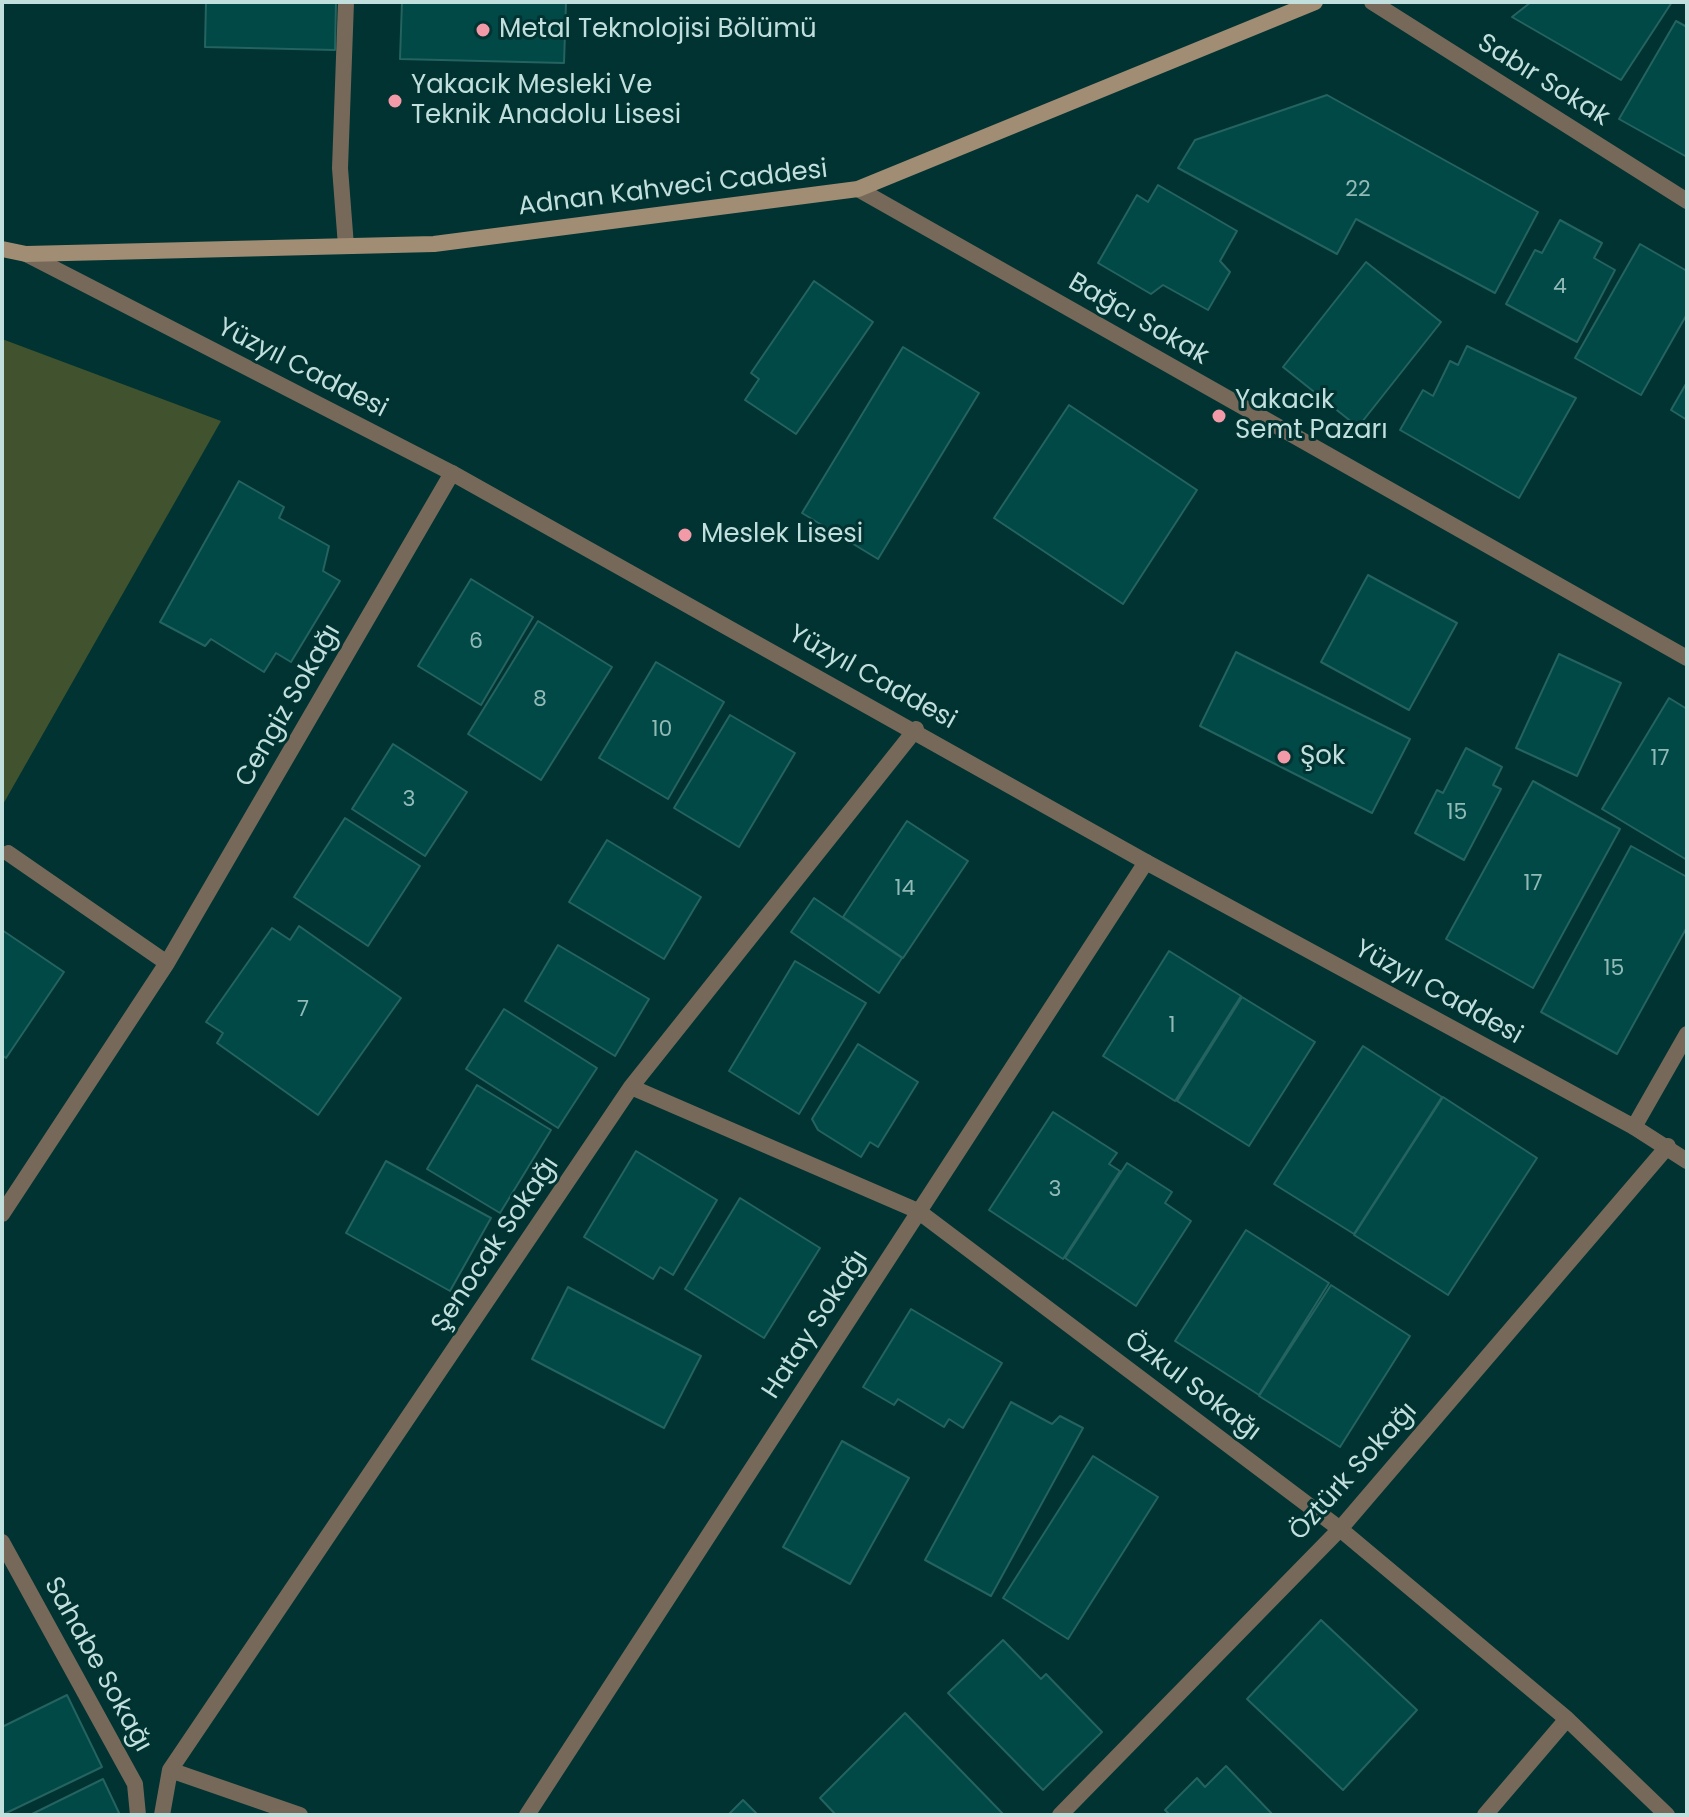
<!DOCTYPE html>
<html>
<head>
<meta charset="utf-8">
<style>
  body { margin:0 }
  #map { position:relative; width:1689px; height:1817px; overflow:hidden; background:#003331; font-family:Poppins,sans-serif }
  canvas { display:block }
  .frame { position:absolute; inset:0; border:4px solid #c1dfdc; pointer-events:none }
</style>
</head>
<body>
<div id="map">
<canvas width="1689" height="1817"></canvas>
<div class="frame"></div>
</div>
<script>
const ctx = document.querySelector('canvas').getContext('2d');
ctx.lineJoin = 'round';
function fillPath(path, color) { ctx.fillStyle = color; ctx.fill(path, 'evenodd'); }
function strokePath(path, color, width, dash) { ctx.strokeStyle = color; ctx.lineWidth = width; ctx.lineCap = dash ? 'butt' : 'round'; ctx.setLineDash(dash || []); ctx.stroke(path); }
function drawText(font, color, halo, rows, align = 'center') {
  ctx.font = font + ' Poppins,sans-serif'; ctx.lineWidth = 6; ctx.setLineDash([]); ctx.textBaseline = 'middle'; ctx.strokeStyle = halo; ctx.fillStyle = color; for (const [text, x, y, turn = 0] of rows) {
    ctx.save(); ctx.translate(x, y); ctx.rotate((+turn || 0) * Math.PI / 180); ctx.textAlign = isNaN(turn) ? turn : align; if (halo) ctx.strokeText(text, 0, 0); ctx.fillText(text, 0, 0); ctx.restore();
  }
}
fillPath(new Path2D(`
  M2 339 221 421 2 806Z`), '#41532e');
const building = new Path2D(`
  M206 2H336L335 50 205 47Z
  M402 2H566L564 63 400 59Z
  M1531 2H1672L1621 80 1512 17Z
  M1676 21 1687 27V157L1619 119Z
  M1327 95 1538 212 1495 293 1356 219 1337 254 1178 168 1195 140Z
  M1158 185 1237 231 1220 261 1230 272 1208 310 1163 285 1151 294 1098 263 1137 195 1148 202Z
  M1560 220 1602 243 1594 258 1615 270 1577 342 1506 304 1535 250 1542 253Z
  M1640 244 1687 271V314L1641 395 1575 358Z
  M1366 262 1441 322 1358 427 1283 367Z
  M814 281 873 322 796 434 745 400 759 379 751 373Z
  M1467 346 1576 398 1519 498 1400 430 1423 390 1433 396 1450 361 1458 365Z
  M903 347 979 393 878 559 802 513Z
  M1687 382V420L1671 410Z
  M1069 405 1197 490 1123 604 994 518Z
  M239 481 284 507 279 518 329 546 323 571 340 581 291 662 276 653 264 672 211 639 205 646 160 622Z
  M1368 575 1457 623 1409 710 1321 662Z
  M471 579 533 617 481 705 418 666Z
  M538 621 612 667 541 780 468 734Z
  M1236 652 1410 739 1372 813 1200 726Z
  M1559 654 1621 683 1577 776 1516 748Z
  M656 662 724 702 668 799 599 758Z
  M1669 698 1687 709V860L1602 809Z
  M730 715 795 753 739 847 674 808Z
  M393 744 467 792 425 856 352 809Z
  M1466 748 1502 767 1493 785 1501 789 1464 860 1415 833 1437 790 1443 793Z
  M1533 781 1620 829 1533 988 1446 939Z
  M345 818 420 866 368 946 294 897Z
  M907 821 968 861 903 958 843 917Z
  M607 840 701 897 664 959 569 902Z
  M1631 846 1687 877V927L1617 1054 1541 1012Z
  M814 898 902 958 879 993 791 932Z
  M299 926 401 998 318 1115 217 1043 223 1033 206 1022 272 928 290 940Z
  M2 930 64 972 6 1058 2 1055Z
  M558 945 649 999 615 1056 525 1001Z
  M1169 951 1241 996 1175 1101 1103 1056Z
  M795 961 866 1003 799 1114 729 1071Z
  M1242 997 1315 1042 1249 1146 1177 1101Z
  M504 1009 597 1068 558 1128 466 1069Z
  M858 1044 918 1082 878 1147 870 1142 861 1157 818 1130 812 1119Z
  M1363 1046 1442 1097 1354 1234 1274 1184Z
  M477 1085 551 1130 500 1213 427 1169Z
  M1443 1097 1537 1158 1448 1295 1354 1235Z
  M1053 1112 1117 1153 1109 1164 1120 1171 1063 1259 989 1210Z
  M636 1151 717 1200 673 1275 660 1267 653 1279 584 1237Z
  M386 1161 491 1218 450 1291 346 1233Z
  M1127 1163 1172 1192 1165 1203 1191 1221 1136 1306 1065 1258Z
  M740 1198 820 1248 764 1338 685 1289Z
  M1246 1230 1329 1283 1259 1395 1175 1341Z
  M1331 1285 1410 1336 1340 1447 1259 1396Z
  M568 1287 701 1356 664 1428 532 1359Z
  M911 1309 1002 1363 963 1428 949 1419 944 1427 898 1399 894 1405 863 1387Z
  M1011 1402 1052 1424 1060 1416 1083 1428 991 1596 925 1560Z
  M842 1441 909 1478 850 1584 783 1547Z
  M1093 1456 1158 1497 1068 1639 1003 1598Z
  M1321 1620 1417 1710 1343 1790 1247 1699Z
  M1003 1640 1041 1679 1046 1674 1102 1732 1043 1790 948 1693Z
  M67 1695 102 1767 2 1815V1727Z
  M905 1713 1004 1815H836L820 1798Z
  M1226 1766 1273 1815H1170L1165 1810 1197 1778 1205 1787Z
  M103 1779 120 1815H30Z
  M743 1800 758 1815H728Z`);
fillPath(building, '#004946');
strokePath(building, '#24635f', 2);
strokePath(new Path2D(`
  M346 2 340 168 346 246`), '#77695a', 16);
strokePath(new Path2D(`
  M1372 2 1687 201
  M858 189 1687 658
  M8 853 167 963
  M631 1087 918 1211 1340 1529 1567 1719 1667 1815
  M1634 1127 1687 1034
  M2 1214 167 963 452 473
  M2 1542 135 1784 138 1815
  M170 1770 300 1815
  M162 1815 170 1770 631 1087 916 729
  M527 1815 1146 862
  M1060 1815 1340 1529 1668 1146
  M1485 1815 1567 1719`), '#77695a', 16);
strokePath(new Path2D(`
  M26 254 452 473 1146 862 1634 1127 1687 1161`), '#77695a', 16);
strokePath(new Path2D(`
  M2 249 26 254 434 244 858 189 1315 2`), '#a18c74', 16);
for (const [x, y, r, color] of [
  [483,30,8,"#f39aa8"],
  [395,101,8,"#f39aa8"],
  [1219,416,8,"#f39aa8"],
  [685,535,8,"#f39aa8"],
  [1284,757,8,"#f39aa8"]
]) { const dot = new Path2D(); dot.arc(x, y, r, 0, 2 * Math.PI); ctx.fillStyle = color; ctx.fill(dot); strokePath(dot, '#003331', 3); }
drawText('22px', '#91bab6', null, [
  ["22",1358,190],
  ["4",1560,287],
  ["6",476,642],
  ["8",540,700],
  ["10",662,730],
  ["17",1660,759],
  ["3",409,800],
  ["15",1457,813],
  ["17",1533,884],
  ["14",905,889],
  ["15",1614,969],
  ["7",303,1010],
  ["1",1172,1026],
  ["3",1055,1190]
]);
drawText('26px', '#c1dfdc', '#003331', [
  ["Metal Teknolojisi Bölümü",499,30],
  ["Yakacık Mesleki Ve",411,86],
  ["Teknik Anadolu Lisesi",411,116],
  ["Yakacık",1235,401],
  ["Semt Pazarı",1235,431],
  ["Meslek Lisesi",701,535],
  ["Şok",1300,757]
], 'left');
drawText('26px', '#c1dfdc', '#003331', [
  ["Sabır Sokak",1543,81,32],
  ["Adnan Kahveci Caddesi",673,189,-7],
  ["Bağcı Sokak",1138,320,30],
  ["Yüzyıl Caddesi",302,369,27],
  ["Yüzyıl Caddesi",872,678,29],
  ["Cengiz Sokağı",289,706,-60],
  ["Yüzyıl Caddesi",1438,993,29],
  ["Şenocak Sokağı",496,1245,-56],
  ["Hatay Sokağı",816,1325,-57],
  ["Özkul Sokağı",1192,1387,37],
  ["Öztürk Sokağı",1354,1472,-48],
  ["Sahabe Sokağı",97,1665,61]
]);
</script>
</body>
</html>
